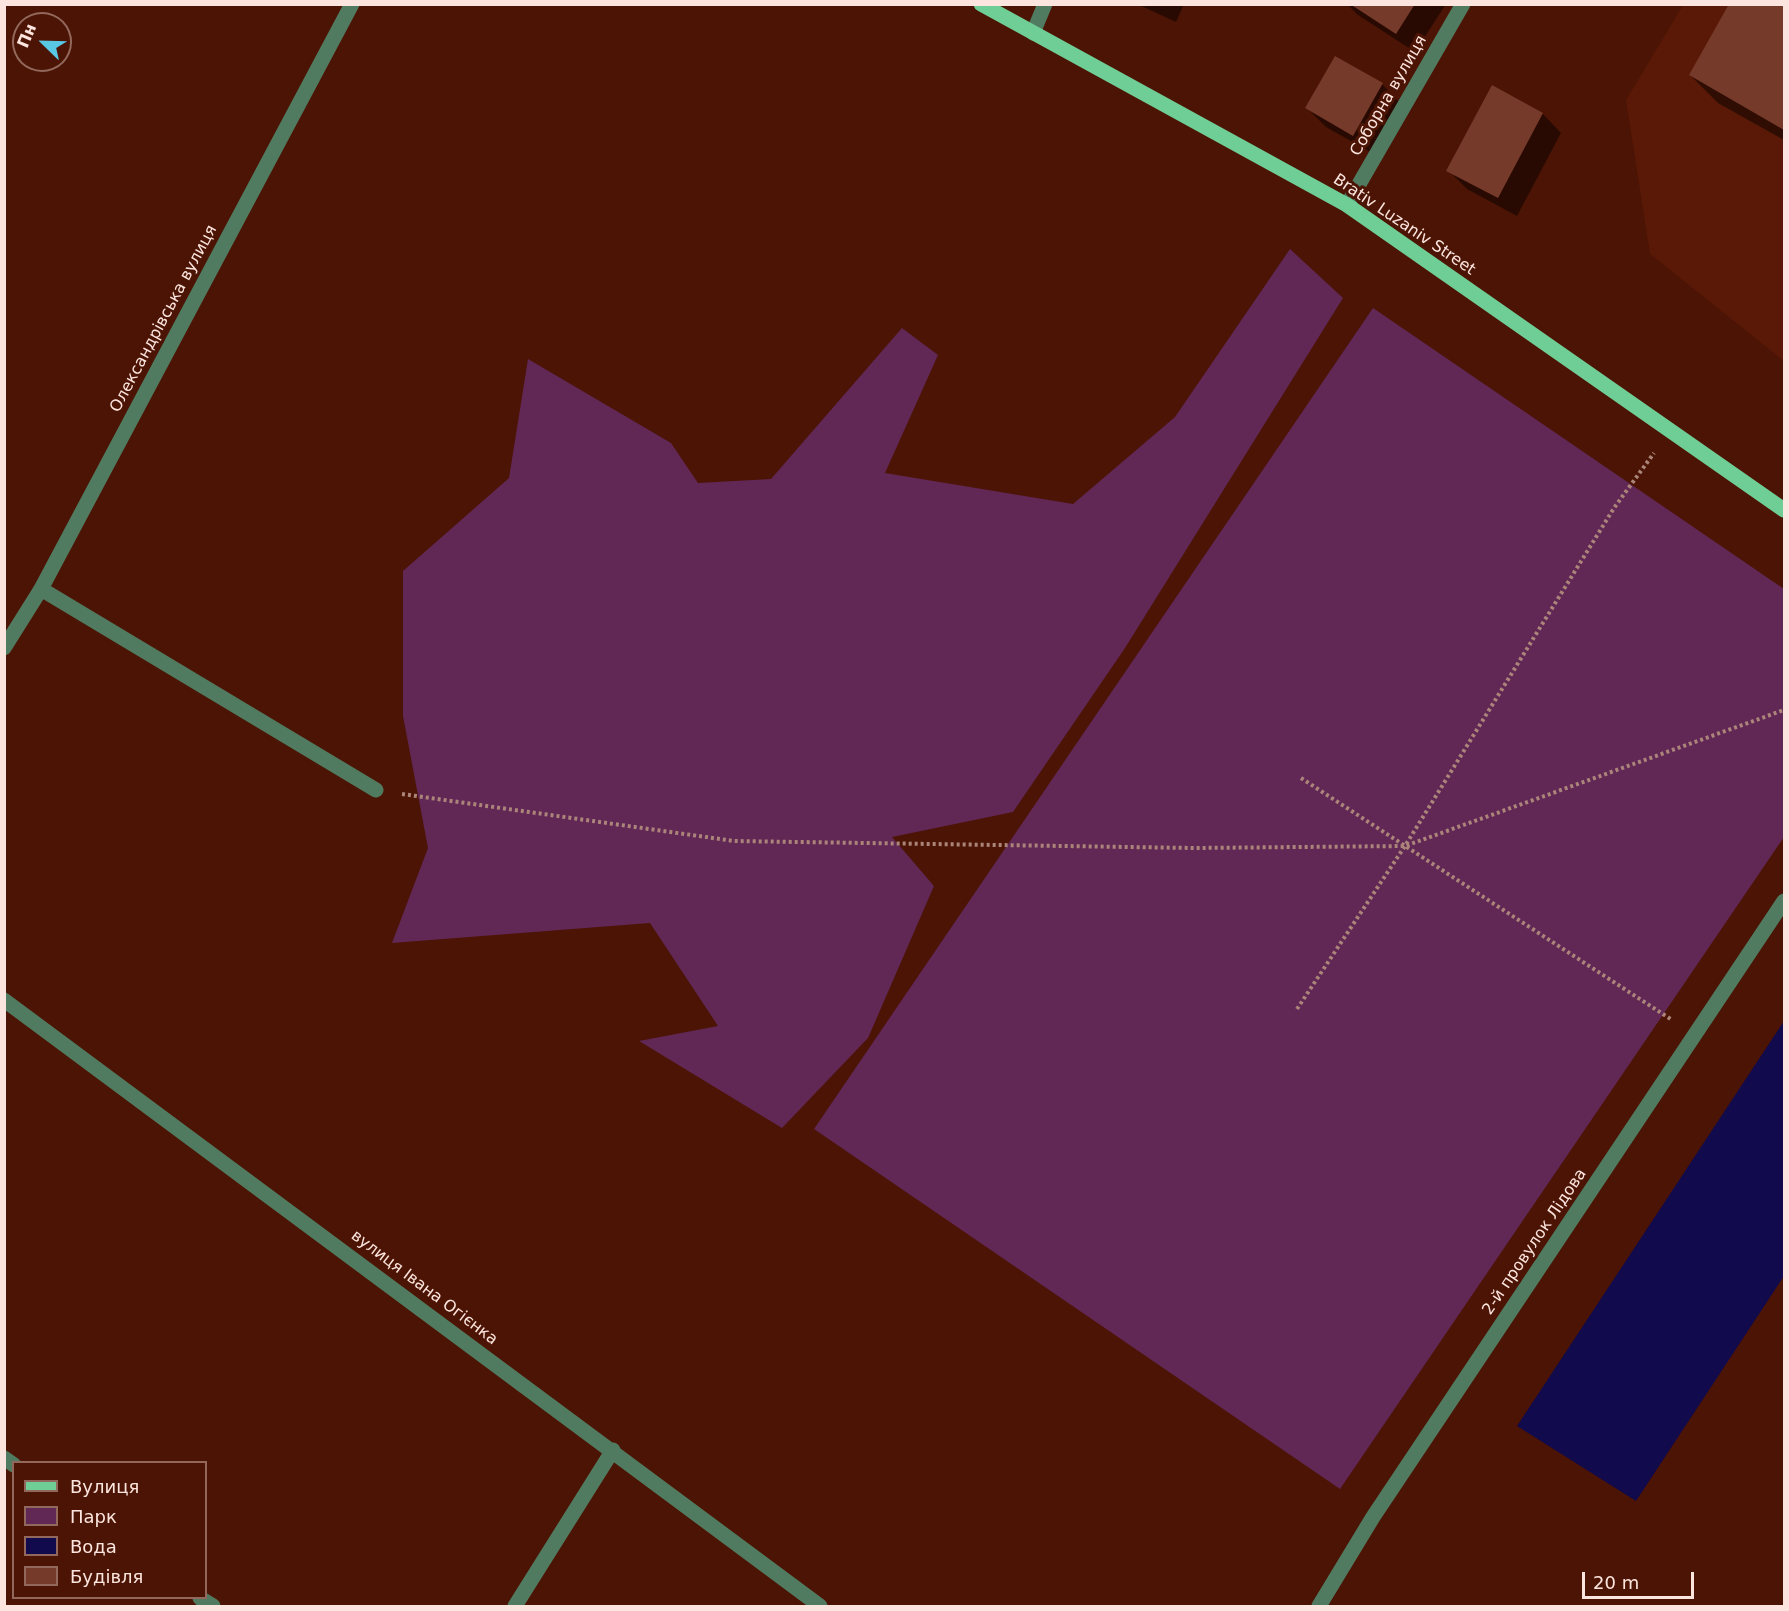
<!DOCTYPE html>
<html>
<head>
<meta charset="utf-8">
<style>
  body { margin:0 }
  #map { position:relative; width:1789px; height:1611px; overflow:hidden; background:#4c1404; font-family:"DejaVu Sans",sans-serif }
  canvas { display:block }
  .frame { position:absolute; inset:0; border:6px solid #fce5df; pointer-events:none }
  .legend { position:absolute; left:12px; top:1461px; width:195px; height:138px; box-sizing:border-box; background:#4c1404; border:2px solid #92685c; margin:0; padding:8px 10px; list-style:none; font-size:18px; color:#fce5df }
  .legend li { display:flex; align-items:center; gap:12px; height:30px }
  .legend b { width:30px; border:2px solid #92685c }
  .north { position:absolute; left:12px; top:12px; width:60px; height:60px; box-sizing:border-box; background:#4c1404; border:2px solid #92685c; border-radius:50%; rotate:293deg; font-size:16px; font-weight:700; line-height:24px; text-align:center; color:#fce5df }
  .north::after { content:''; display:block; margin:auto; width:21px; height:27px; background:#58c8e4; clip-path:polygon(50% 0,100% 100%,50% 72%,0 100%) }
  .scale { position:absolute; left:1582px; top:1572px; width:112px; height:27px; box-sizing:border-box; border:3px solid #fce5df; border-top:0; padding-left:8px; font-size:18px; line-height:21px; white-space:nowrap; color:#fce5df; -webkit-text-stroke:4px #4c1404; paint-order:stroke }
</style>
</head>
<body>
<div id="map">
<canvas width="1789" height="1611"></canvas>
<div class="frame"></div>
<ul class="legend">
<li><b style="height:8px;background:#6fcd96"></b>Вулиця</li>
<li><b style="height:16px;background:#612755"></b>Парк</li>
<li><b style="height:16px;background:#110a4c"></b>Вода</li>
<li><b style="height:16px;background:#763a2a"></b>Будівля</li>
</ul>
<div class="north">Пн</div>
<div class="scale">20 m</div>
</div>
<script>
const ctx = document.querySelector('canvas').getContext('2d');
ctx.lineJoin = 'round';
function fillPath(path, color) { ctx.fillStyle = color; ctx.fill(path, 'evenodd'); }
function strokePath(path, color, width, dash) { ctx.strokeStyle = color; ctx.lineWidth = width; ctx.lineCap = dash ? 'butt' : 'round'; ctx.setLineDash(dash || []); ctx.stroke(path); }
function drawText(font, color, halo, rows, align = 'center') {
  ctx.font = font + ' "DejaVu Sans",sans-serif'; ctx.lineWidth = 6; ctx.setLineDash([]); ctx.textBaseline = 'middle'; ctx.strokeStyle = halo; ctx.fillStyle = color; for (const [text, x, y, turn = 0] of rows) {
    ctx.save(); ctx.translate(x, y); ctx.rotate((+turn || 0) * Math.PI / 180); ctx.textAlign = isNaN(turn) ? turn : align; if (halo) ctx.strokeText(text, 0, 0); ctx.fillText(text, 0, 0); ctx.restore();
  }
}
fillPath(new Path2D(`
  M1683 5H1784V361L1650 254 1626 100Z`), '#591906');
fillPath(new Path2D(`
  M1290 249 1343 298 1125 648 1013 812 892 837 934 886 868 1038 782 1128 639 1041 718 1026 650 923 392 943 428 848 403 716V571L509 478 528 359 671 443 698 483 771 479 902 328 938 355 885 473 1073 504 1175 417Z
  M1373 308 1784 589V837L1340 1489 814 1129Z`), '#612755');
fillPath(new Path2D(`
  M1784 1021V1276L1636 1501 1517 1426Z`), '#110a4c');
fillPath(new Path2D(`
  M1137 4H1184L1176 22Z
  M1347 4H1446L1415 52 1358 15Z
  M1730 4H1784V140L1718 103 1690 75Z
  M1382 84 1400 103 1372 153 1326 127 1307 108Z
  M1492 87 1543 114 1561 133 1517 216 1467 189 1448 170Z`), '#0007');
fillPath(new Path2D(`
  M1350 4H1415L1396 34Z
  M1729 4H1784V130L1689 75Z
  M1335 56 1383 83 1353 136 1305 108Z
  M1492 85 1543 113 1498 198 1446 171Z`), '#763a2a');
strokePath(new Path2D(`
  M1301 778 1672 1020
  M402 794 734 841 1194 848 1405 846 1784 710
  M1297 1009 1405 846 1614 508 1654 453`), '#ab847a', 4, [3, 3]);
strokePath(new Path2D(`
  M1033 33 1045 4
  M1347 205 1463 4
  M41 589 376 790
  M4 648 41 589 352 4
  M4 1000 820 1606
  M4 1458 14 1465
  M200 1598 213 1606
  M515 1606 613 1450
  M1319 1606 1373 1517 1784 901`), '#507b60', 15);
strokePath(new Path2D(`
  M981 4 1347 205 1784 510`), '#6fcd96', 15);
drawText('16px', '#fce5df', '#4c1404', [
  ["Соборна вулиця",1389,96,-60],
  ["Brativ Luzaniv Street",1404,225,34],
  ["Олександрівська вулиця",164,319,-62],
  ["2-й провулок Лідова",1535,1242,-56],
  ["вулиця Івана Огієнка",424,1288,37]
]);
</script>
</body>
</html>
